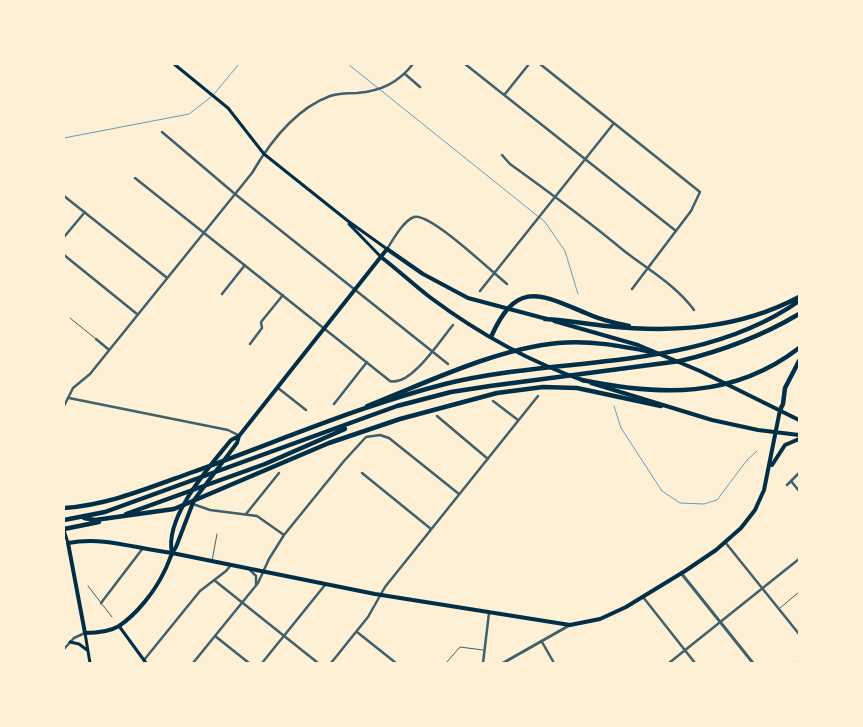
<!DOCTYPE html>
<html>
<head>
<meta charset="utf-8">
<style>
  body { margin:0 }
  #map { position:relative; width:863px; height:727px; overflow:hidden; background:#fdf0d5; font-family:"Fira Sans Condensed",sans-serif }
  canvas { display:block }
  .frame { position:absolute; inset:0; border:65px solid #fdf0d5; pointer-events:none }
</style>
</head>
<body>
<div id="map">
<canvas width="863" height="727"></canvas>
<div class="frame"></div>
</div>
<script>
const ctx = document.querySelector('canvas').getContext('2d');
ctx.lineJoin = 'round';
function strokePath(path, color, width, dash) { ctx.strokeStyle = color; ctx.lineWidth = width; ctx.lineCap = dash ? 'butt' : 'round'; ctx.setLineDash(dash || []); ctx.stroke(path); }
strokePath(new Path2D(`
  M348 64 545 222 565 251 578 294
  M214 94 239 64
  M64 138 189 114 211 97
  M614 406 621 428 662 491 680 503 704 504 717 500 747 460 757 451`), '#669bbc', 1);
strokePath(new Path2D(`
  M70 318 96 339
  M212 561 217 534
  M88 586 112 617
  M780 608 799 592
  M446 663 460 647 483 650`), '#3f606c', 1);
strokePath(new Path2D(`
  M465 64 676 231
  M540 64 700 192 691 211 632 289
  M405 74 420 87
  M505 94 529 64
  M162 132 235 194 448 364
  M502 155 510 164C549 192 587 220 623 250 647 269 676 285 694 310
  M135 178 390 381C411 387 441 339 453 325
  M64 196 166 277
  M64 237 85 212
  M387 249C393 240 403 221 414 217 430 212 493 273 507 284
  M64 255 137 314
  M480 291 614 123
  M222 294 245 265
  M96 339 108 349
  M250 344 262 328 261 322 283 295
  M278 388 306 410
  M69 398 228 430 238 435
  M493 401 518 420
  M334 404 367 362
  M64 406 73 388 90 374 252 173C270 142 295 109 330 96 339 93 348 93 357 93 381 91 398 83 413 64
  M437 416 488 459
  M362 473 431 529
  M791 481 799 491
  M787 485 799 473
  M193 504 210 510 257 516 284 535
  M246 514 279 473
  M725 542 799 634
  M250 570 256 576V584
  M214 580 318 663
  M643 597 695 663
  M101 603 143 548
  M357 632 396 663
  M215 636 249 663
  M542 642 554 663
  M64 649 74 638 85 633
  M144 660 200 591 226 571 231 565
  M193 663 258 583 269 559 284 535 344 461 366 437 380 435 389 438 459 494
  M262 663 325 585
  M331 663 368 617 385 587 538 396
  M483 663 489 613
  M669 663 799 559`), '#3f606c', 2.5);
strokePath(new Path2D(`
  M681 573 753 663
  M503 663 570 625
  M798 663H799`), '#3f606c', 3);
strokePath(new Path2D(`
  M174 64 228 108 264 154 348 221 387 249
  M349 224 381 257
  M64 530 68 543
  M119 626 146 663
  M85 633 90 663
  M70 642 79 644 87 650`), '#003049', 3);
strokePath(new Path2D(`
  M381 257C398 270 414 285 431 298 478 333 530 362 585 381
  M554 321 638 345 700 371 799 420
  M591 383 712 420 758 430 799 435
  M239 436 237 443 194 500 176 547C170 555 169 563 164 572 155 591 137 614 119 626 109 632 96 633 85 633L68 543C105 536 136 549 172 553L375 594 570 625 600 619 626 607 685 571 716 550 741 528 755 510 764 490 780 410
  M772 465 785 445 799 439
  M172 553C164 517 210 466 231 440L239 436 387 249 423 274 468 298 547 319`), '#003049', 4);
strokePath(new Path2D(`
  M545 319C566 320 586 324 606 326 673 333 739 329 799 297
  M491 337C517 279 540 294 588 314 601 320 614 323 629 326
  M582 380C660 396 733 399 799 348
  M367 406C426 383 495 349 558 343 590 340 621 346 652 352
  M780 410 783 404 785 388 799 361
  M64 508C109 505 151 487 193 472 277 442 359 406 445 384 561 355 697 373 799 301
  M126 514 265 464 345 429
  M84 518 95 520 174 509 329 443 400 419 497 393 543 387 577 388 661 406
  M64 520 105 512 397 406 451 392 490 386 680 361C722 351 762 336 799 314
  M64 529 99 522`), '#003049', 4.5);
</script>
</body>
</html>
